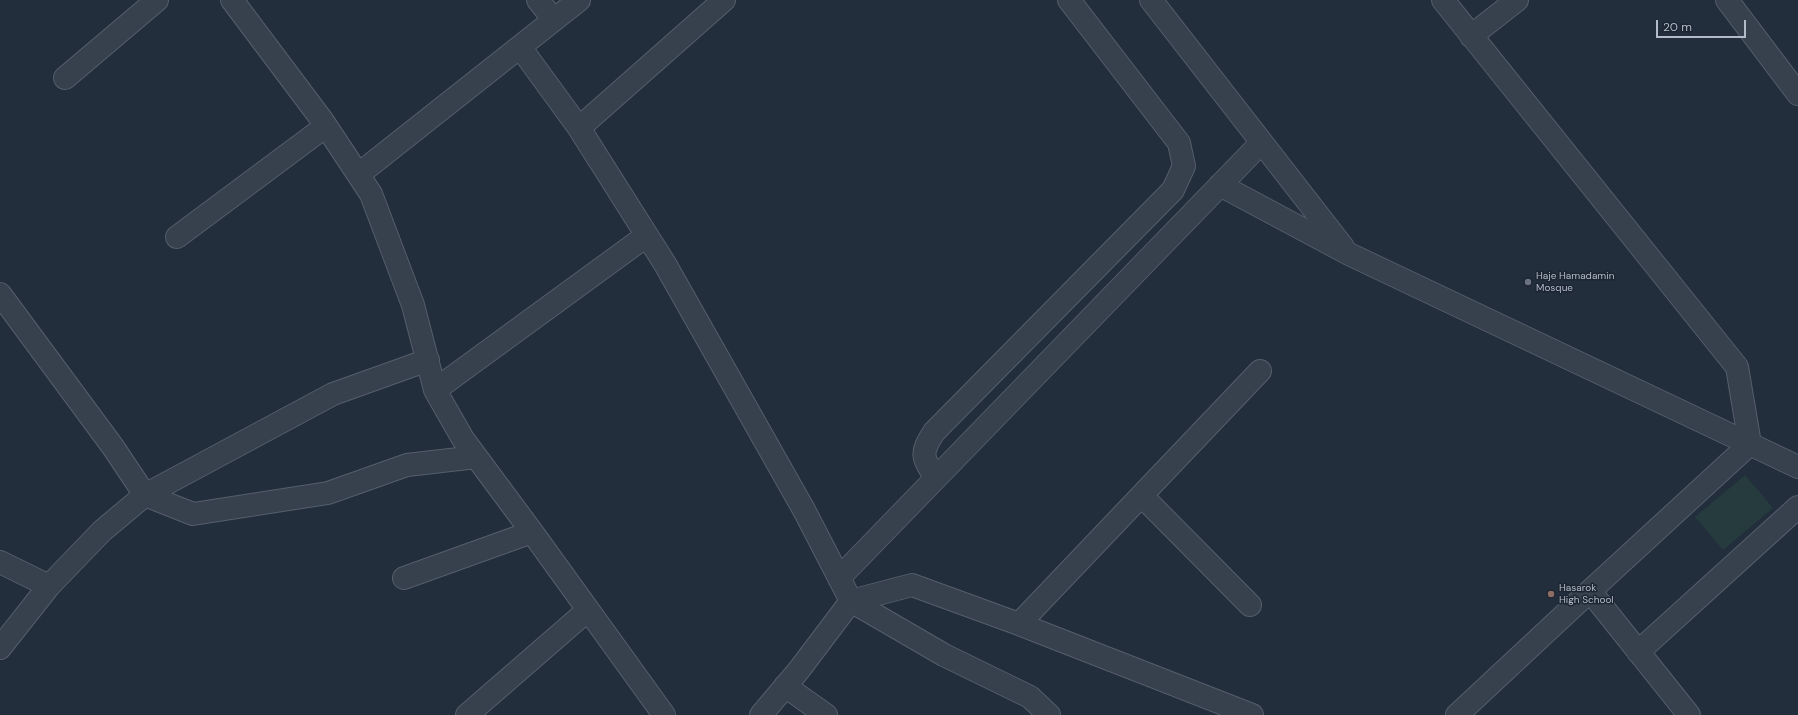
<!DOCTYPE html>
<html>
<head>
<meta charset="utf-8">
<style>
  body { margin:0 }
  #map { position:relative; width:1798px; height:715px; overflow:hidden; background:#232e3d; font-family:"DM Sans",sans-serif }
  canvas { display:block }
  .scale { position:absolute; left:1656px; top:20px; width:90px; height:18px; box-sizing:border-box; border:2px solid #b3bbc8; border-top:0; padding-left:5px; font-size:12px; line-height:14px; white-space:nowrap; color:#b3bbc8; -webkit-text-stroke:3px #1c2532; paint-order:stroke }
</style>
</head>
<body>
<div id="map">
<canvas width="1798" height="715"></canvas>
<div class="scale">20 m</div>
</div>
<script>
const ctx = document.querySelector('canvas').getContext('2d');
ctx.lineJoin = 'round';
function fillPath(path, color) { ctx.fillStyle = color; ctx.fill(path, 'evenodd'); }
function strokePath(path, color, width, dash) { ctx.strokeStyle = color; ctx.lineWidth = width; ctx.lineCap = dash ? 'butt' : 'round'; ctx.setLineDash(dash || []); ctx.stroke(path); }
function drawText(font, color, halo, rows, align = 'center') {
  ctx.font = font + ' "DM Sans",sans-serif'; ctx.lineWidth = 3; ctx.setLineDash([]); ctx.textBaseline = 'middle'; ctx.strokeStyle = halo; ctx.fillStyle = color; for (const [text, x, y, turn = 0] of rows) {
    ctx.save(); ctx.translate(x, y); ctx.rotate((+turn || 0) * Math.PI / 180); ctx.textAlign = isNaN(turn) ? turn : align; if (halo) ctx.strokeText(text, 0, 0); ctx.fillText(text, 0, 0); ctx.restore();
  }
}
fillPath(new Path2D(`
  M1745 475 1773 508 1723 550 1695 517Z`), '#253b3e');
const minor = new Path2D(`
  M232 0 322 120 371 194 413 305 435 390 463 439 532 532 664 715
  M538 0 554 20
  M1151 0 1343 247
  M1443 0 1737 367 1750 444 1590 591 1457 715
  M1727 0 1798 94
  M1471 36 1517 0
  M520 47 579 128 665 264 804 510 851 601 944 655 1030 697 1049 715
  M65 78 157 0
  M579 128 724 0
  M359 174 579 0
  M1220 185 1349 254 1798 467
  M177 237 326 126
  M0 294 113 447 145 495 193 514 328 493 407 465 476 457
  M435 390 646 236
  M936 478C922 457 920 454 934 432L1173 190 1184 166 1179 143 1069 0
  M1142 496 1250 605
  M0 562 49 586
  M404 578 532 532
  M839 578 1261 143
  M1590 591 1689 715
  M1019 624 1260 371
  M0 648 49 586 102 531 145 495 333 394 428 360
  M1638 652 1798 507
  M785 686 826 715
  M467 715 588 610
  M761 715 799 670 851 601 912 585 1019 624 1252 715`);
strokePath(minor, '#555e6b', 24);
strokePath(minor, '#37404d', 22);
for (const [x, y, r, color] of [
  [1528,282,4,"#6b7280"],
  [1551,594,4,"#8d6e63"]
]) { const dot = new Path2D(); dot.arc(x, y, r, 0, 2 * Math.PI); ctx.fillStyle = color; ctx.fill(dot); strokePath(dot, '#1c2532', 1.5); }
drawText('10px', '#b3bbc8', '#1c2532', [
  ["Haje Hamadamin",1536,276],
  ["Mosque",1536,288],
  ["Hasarok",1559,588],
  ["High School",1559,600]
], 'left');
</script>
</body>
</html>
